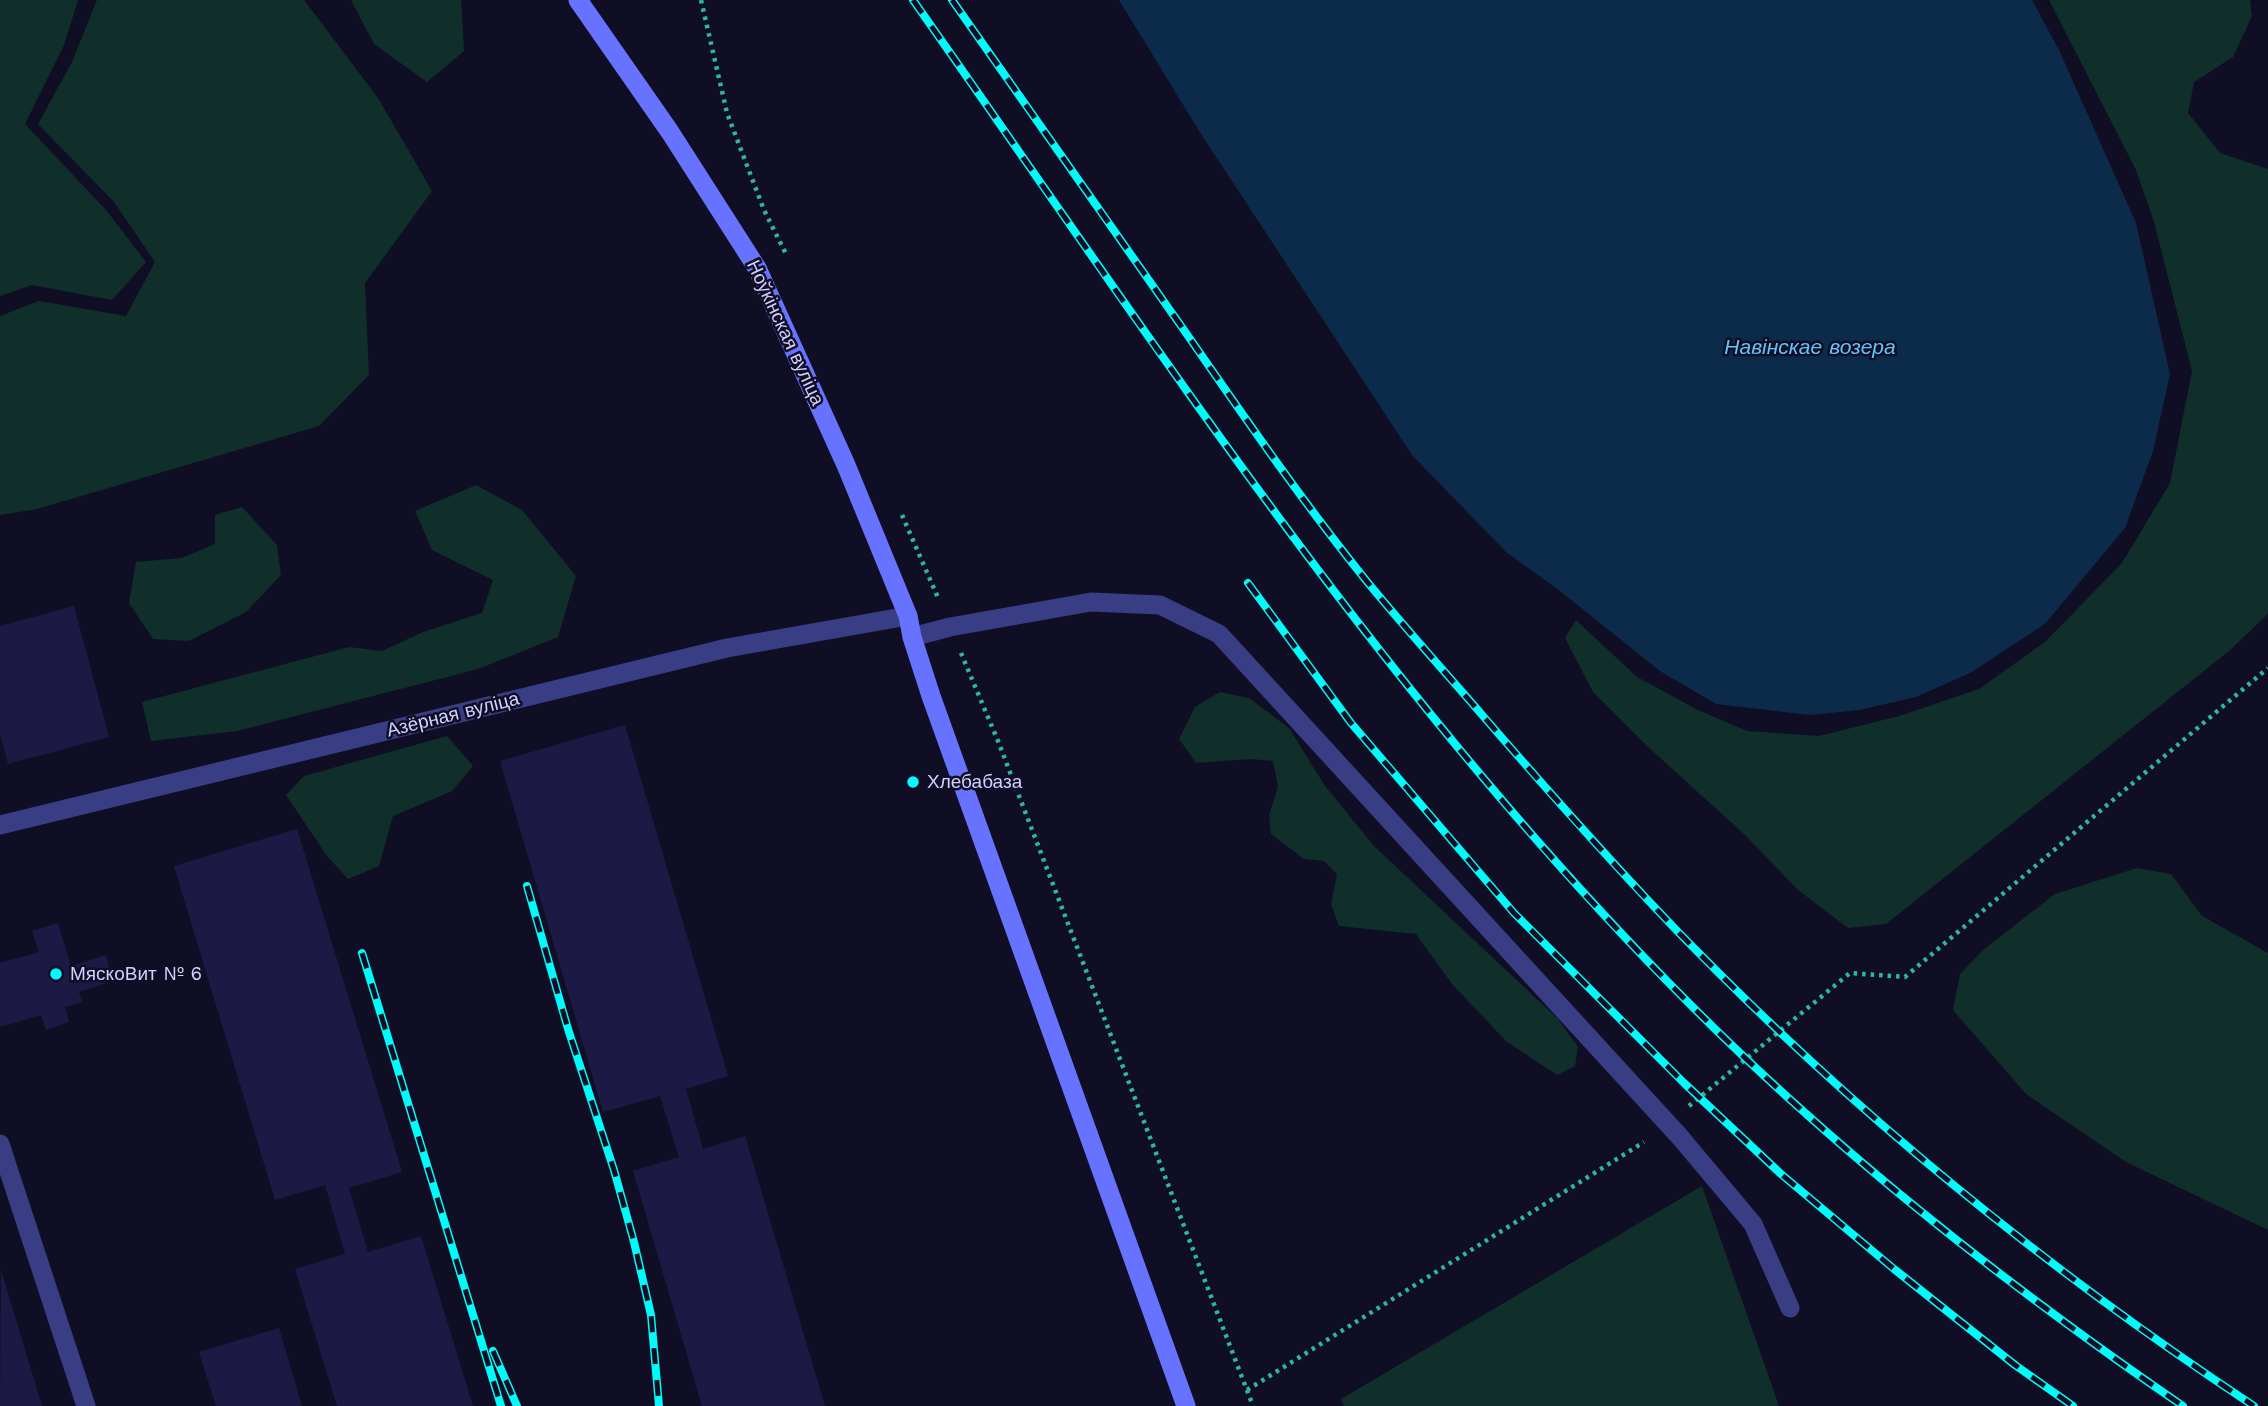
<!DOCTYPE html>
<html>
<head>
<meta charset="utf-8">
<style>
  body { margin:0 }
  canvas { display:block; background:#0f0e24 }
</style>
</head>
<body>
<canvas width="2268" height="1406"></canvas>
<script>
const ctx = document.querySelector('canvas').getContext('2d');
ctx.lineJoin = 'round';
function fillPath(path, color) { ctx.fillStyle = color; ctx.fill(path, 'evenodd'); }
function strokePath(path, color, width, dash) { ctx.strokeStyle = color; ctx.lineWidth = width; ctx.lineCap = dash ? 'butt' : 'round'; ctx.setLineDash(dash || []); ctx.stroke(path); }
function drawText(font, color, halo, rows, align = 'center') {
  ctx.font = font + ' "Work Sans",sans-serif'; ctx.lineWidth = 5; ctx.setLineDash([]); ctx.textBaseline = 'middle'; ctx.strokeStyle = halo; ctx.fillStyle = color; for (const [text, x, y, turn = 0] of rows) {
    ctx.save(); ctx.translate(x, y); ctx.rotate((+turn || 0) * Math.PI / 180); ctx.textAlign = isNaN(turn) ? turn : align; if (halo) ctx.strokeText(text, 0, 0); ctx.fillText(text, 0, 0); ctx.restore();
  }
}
fillPath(new Path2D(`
  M0 0H78L64 45 25 124 106 210 146 262 112 300 32 285 0 296Z
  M97 0H304L378 98 432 191 365 283 369 375 319 426 37 509 0 515V316L39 301 126 316 155 262 114 202 38 124 72 62Z
  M351 0H461L464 51 427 82 374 44Z
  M2049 0H2250L2252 16 2233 57 2194 82 2188 113 2220 153 2268 169V614L2229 651 1886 924 1848 928 1798 890 1744 834 1647 746 1593 692 1565 638 1576 620 1637 677 1698 710 1747 731 1819 736 1899 716 1979 689 2045 642 2122 563 2170 483 2192 371 2154 222 2136 170Z
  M476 485 522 510 576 576 558 637 478 669 237 731 151 741 142 702 349 647 382 651 423 632 482 613 493 580 432 550 415 511Z
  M242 507 277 545 281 575 246 612 189 641 153 639 129 603 136 562 182 558 215 544V515Z
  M1220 692 1249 698 1289 728 1325 786 1374 846 1558 1019 1578 1047 1575 1066 1557 1075 1506 1041 1452 984 1416 934 1339 926 1331 904 1337 874 1324 861 1304 859 1271 834 1269 815 1278 787 1273 761 1251 759 1196 763 1179 739 1195 707Z
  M447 736 473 766 452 791 393 816 379 866 348 879 327 856 286 795 304 776Z
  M2137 868 2171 874 2202 916 2268 953V1230L2126 1162 2026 1094 1953 1010 1960 974 1983 950 2055 894Z
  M1702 1186 1779 1406H1344L1341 1399Z`), '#102e2a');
fillPath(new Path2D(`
  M1119 0H2032L2059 50 2136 223 2170 374 2153 451 2125 528 2045 624 1970 673 1916 697 1859 710 1810 715 1716 704 1660 671 1560 591 1506 552 1412 455 1201 134Z`), '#0c2a4a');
fillPath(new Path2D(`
  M74 606 109 737 8 764 0 734V626Z
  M625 725 728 1076 686 1089 703 1149 745 1136 825 1406H702L633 1171 679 1157 660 1096 603 1112 500 761Z
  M297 829 402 1172 349 1188 368 1252 421 1236 473 1406H337L295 1269 345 1254 325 1185 275 1200 174 866Z
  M58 923 71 966 106 955 113 981 79 992 82 1002 65 1007 69 1022 46 1030 41 1015 0 1027V963L39 952 32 931Z
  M1 1270 42 1406H0Z
  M279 1328 302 1406H216L199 1352Z`), '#1d1945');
strokePath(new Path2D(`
  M701 0 727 113 764 210 786 254
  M902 515 939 600
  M961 653 998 741 1253 1406
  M1689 1106 1850 973 1905 977 2268 668
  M1247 1390 1644 1142`), '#2cb7a0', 4.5, [3.5, 5]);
strokePath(new Path2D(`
  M912 637 950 627 1091 602 1160 605 1219 634 1680 1137 1753 1224 1790 1308
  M0 1144 86 1406`), '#383d84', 19);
strokePath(new Path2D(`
  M0 825 727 648 908 616`), '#383d84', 19);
strokePath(new Path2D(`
  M578 0 670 132 757 268 846 465 908 616 912 637 931 696 1186 1406`), '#6773ff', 19);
const rail = new Path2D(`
  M913 0C1170 365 1416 745 1741 1054 1878 1184 2028 1300 2183 1406
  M952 0C1030 111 1108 222 1186 333 1245 418 1304 504 1369 584 1406 629 1445 672 1483 716 1549 792 1615 867 1685 939 1857 1115 2049 1271 2254 1406
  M1248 583 1351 723 1514 913 1684 1083 1781 1174 1894 1269 2015 1365 2073 1406
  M527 886 568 1029 614 1170 634 1242 651 1315 659 1406
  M362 953 501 1406
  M493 1351 517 1406`);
strokePath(rail, '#00fbfa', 8);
strokePath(rail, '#0f0e24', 5, [16]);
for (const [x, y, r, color] of [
  [913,782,7,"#00fbfa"],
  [56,974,7,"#00fbfa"]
]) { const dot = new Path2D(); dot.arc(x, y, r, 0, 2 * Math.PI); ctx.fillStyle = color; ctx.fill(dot); strokePath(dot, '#0f0e24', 2.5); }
drawText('19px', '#d1d0ff', '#0f0e24', [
  ["Ноўкінская вуліца",785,333,65],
  ["Азёрная вуліца",453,715,-14]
]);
drawText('19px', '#d1d0ff', '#0f0e24', [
  ["Хлебабаза",927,782],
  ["МяскоВит № 6",70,974]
], 'left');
drawText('italic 21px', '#5ec6ff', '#0f0e24', [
  ["Навінскае возера",1810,348]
]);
</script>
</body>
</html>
